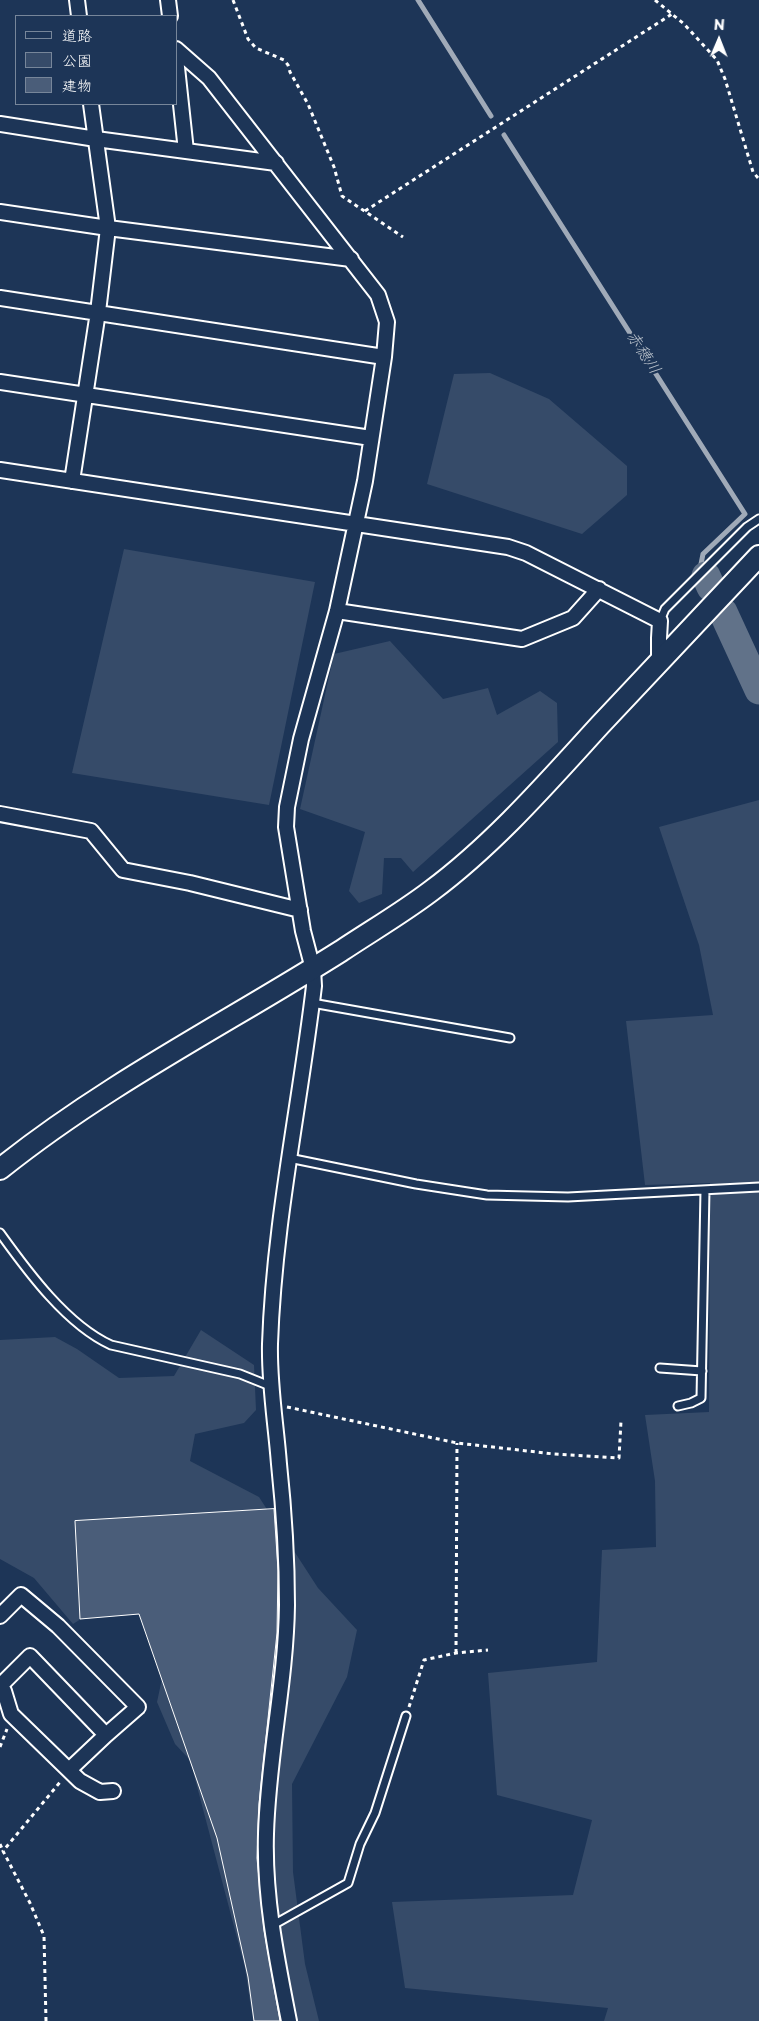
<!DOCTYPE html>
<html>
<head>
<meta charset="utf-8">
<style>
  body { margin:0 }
  #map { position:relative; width:759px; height:2021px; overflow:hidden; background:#1d3557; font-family:"Playpen Sans","Klee One",sans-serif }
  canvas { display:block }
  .legend { position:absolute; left:15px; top:15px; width:162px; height:90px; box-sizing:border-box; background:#1d3557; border:1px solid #77869a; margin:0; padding:6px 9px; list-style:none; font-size:15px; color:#fff }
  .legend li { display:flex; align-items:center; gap:10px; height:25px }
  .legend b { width:25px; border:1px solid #77869a }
  .north { position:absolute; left:694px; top:15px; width:50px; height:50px; -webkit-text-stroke:4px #1d3557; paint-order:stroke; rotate:1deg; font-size:14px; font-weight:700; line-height:20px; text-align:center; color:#fff }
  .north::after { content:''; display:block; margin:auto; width:18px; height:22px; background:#fff; clip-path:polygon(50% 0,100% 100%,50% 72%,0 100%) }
</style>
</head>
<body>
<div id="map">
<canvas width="759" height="2021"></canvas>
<ul class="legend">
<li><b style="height:6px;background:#1d3557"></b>道路</li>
<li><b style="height:14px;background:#364b69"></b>公園</li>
<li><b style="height:14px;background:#4a5d79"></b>建物</li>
</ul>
<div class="north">N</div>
</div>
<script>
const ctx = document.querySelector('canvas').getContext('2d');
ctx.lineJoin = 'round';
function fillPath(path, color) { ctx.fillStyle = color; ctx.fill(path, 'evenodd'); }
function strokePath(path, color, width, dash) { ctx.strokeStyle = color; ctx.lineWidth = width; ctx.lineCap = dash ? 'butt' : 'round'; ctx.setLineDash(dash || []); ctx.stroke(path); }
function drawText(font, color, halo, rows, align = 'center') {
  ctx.font = font + ' "Playpen Sans","Klee One",sans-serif'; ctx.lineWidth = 4.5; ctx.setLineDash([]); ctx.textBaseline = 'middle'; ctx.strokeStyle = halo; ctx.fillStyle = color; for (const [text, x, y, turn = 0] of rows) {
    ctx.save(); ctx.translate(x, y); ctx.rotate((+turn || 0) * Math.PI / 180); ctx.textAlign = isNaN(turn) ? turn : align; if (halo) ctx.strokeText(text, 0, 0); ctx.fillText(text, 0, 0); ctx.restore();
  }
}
fillPath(new Path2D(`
  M490 373 549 399 627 466V495L582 534 427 484 454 374Z
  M124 549 315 582 269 805 72 773Z
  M390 641 443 699 488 688 497 715 540 691 557 703 558 742 413 872 401 858H384L382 894 359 903 349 891 365 832 300 809 334 654Z
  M759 800V2021H604L608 2008 405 1988 392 1902 573 1895 592 1820 497 1795 488 1673 597 1662 602 1550 656 1547 655 1481 645 1415 709 1412 710 1183 645 1185 626 1021 713 1015 699 945 659 827Z
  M201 1330 254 1365 256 1410 244 1423 195 1434 190 1461 259 1497 318 1588 357 1630 347 1677 292 1784 293 1872 305 1964 319 2021H253L245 1968 190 1760 175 1744 157 1702 169 1646 143 1604 111 1600 73 1624 34 1578 0 1559V1340L55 1337 77 1349 119 1378 174 1376Z`), '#364b69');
strokePath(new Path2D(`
  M418 0 491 116
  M504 135 745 514 703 554 701 564`), '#a0aab8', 5);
strokePath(new Path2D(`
  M706 576 711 587
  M723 612 759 690`), '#617289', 29);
const building = new Path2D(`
  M274 1509 278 1570 277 1633 259 1804 257 1858 264 1930 280 2021H254L248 1977 217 1838 139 1614 80 1619 75 1521Z`);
fillPath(building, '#4a5d79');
strokePath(building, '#fff', 1);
const lane = new Path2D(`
  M660 621 665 609 747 527 759 519
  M312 1003 510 1038
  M289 1158 416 1184 487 1195 568 1197 759 1187
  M0 1233C28 1272 67 1325 111 1345L240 1374 270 1386
  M660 1368 702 1371
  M678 1406 691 1403 701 1398 705 1190
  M273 1925 348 1883 360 1844 375 1813 406 1716`);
const street = new Path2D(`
  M77 0 79 16
  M168 0 170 16
  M176 49 209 78 378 295 387 322 384 357 365 481 337 611 301 739 287 807 286 827 303 931 313 969 314 986C300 1105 274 1223 270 1344 269 1385 276 1424 279 1464 284 1511 287 1559 287 1605 286 1682 268 1757 266 1834 264 1897 277 1960 289 2021
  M176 58 186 151
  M0 124 96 139 276 163
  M0 212 108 228 351 259
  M0 298 384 357
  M0 382 371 438
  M0 470 508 547 526 553 660 621 659 638V661
  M72 481 98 312 108 228 91 104
  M337 611 522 639 573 618 599 589
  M0 814 91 831 123 870 190 883 300 910
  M0 1616 21 1595 58 1626 138 1707 106 1735
  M0 1686 30 1656 106 1735 69 1770
  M0 1688 4 1691 11 1714 80 1781 100 1792 113 1791`);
const secondary = new Path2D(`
  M0 1169C106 1084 227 1023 341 951 371 931 402 913 431 891 494 844 547 783 600 725 653 669 706 613 759 556`);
strokePath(lane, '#fff', 11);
strokePath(street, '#fff', 18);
strokePath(secondary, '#fff', 24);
strokePath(new Path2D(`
  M233 0 248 39 256 48 284 60 288 65 290 72 308 104 334 167 342 196 403 237
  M655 0 684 24 717 60 725 79 753 172 759 179
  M365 211 672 14
  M287 1407 457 1443 554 1454 619 1458 621 1421
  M456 1653 457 1443
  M409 1707 424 1660 456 1653 488 1650
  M0 1747 7 1729
  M0 1844 3 1851
  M46 2021 44 1936 30 1903 3 1851 61 1781`), '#fff', 3, [4, 4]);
strokePath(lane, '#1d3557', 7);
strokePath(street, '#1d3557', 14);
strokePath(secondary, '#1d3557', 20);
drawText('italic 16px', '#b8c0ca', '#1d3557', [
  ["赤穂川",643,353,57]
]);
</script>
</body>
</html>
